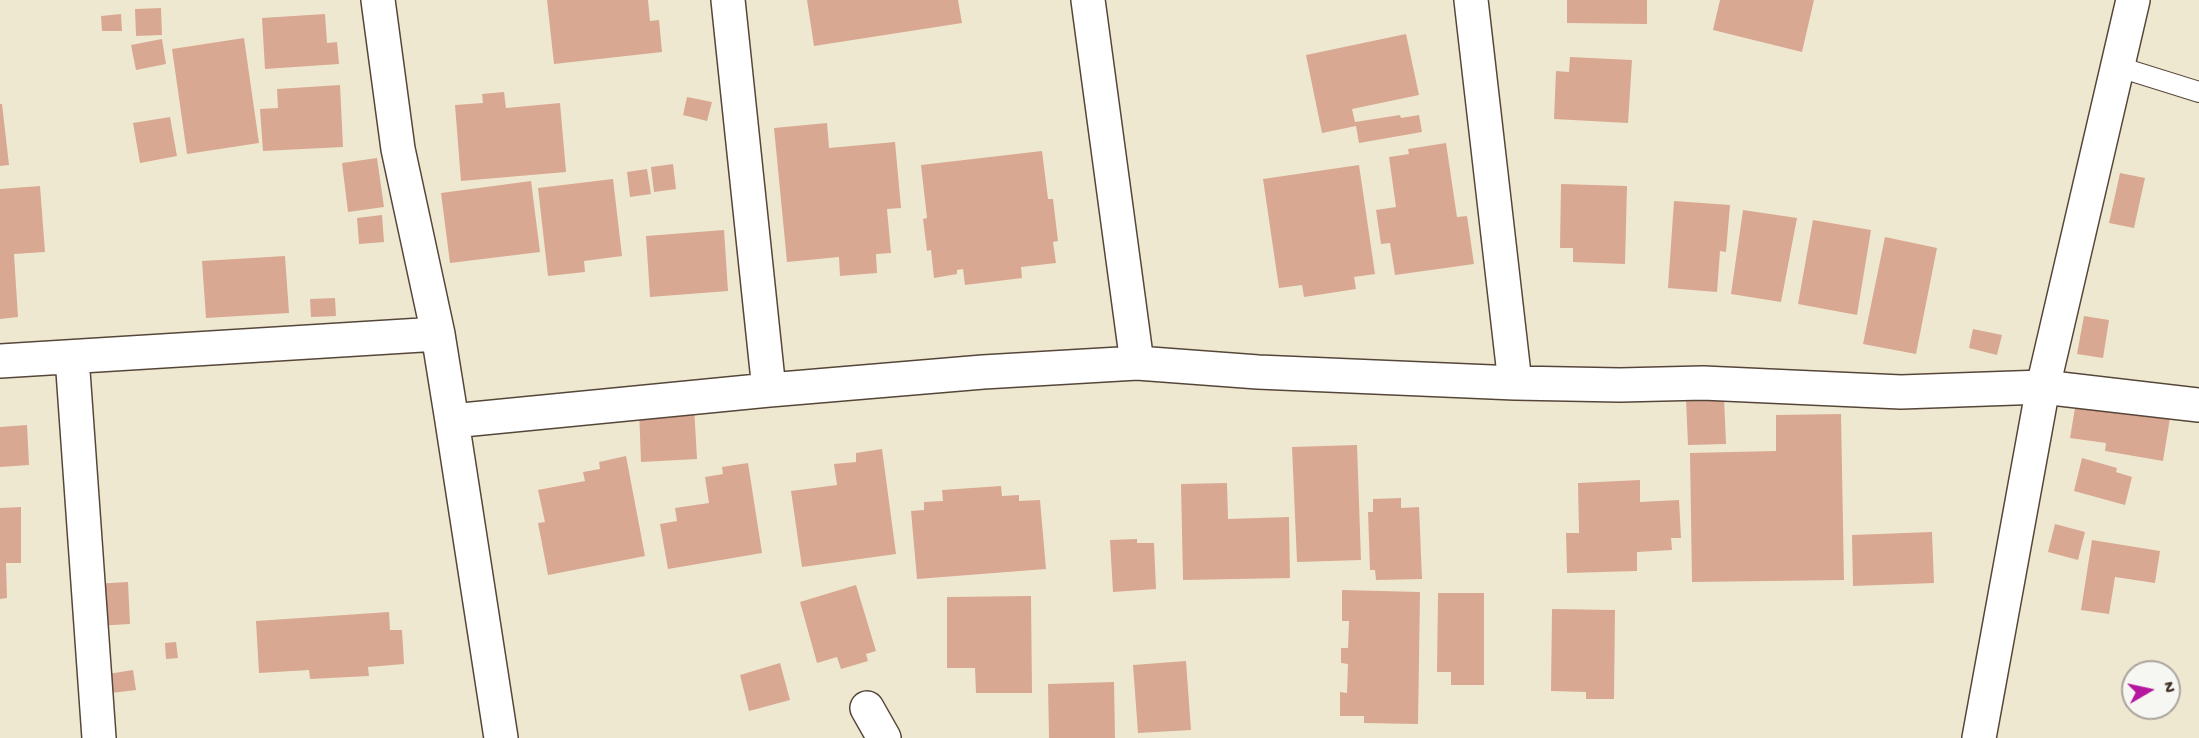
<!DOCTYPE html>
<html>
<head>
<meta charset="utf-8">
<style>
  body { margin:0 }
  #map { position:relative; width:2199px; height:738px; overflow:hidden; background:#efe8d0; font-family:"Gochi Hand",sans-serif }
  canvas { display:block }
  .north { position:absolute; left:2121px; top:660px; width:60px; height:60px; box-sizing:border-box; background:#f6f6f2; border:2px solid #aba49d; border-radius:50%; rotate:81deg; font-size:16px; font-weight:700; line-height:24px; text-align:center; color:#3b2a1e }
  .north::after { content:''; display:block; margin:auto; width:21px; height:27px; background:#b5179e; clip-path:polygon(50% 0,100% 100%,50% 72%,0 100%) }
</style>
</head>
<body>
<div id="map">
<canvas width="2199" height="738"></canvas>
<div class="north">N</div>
</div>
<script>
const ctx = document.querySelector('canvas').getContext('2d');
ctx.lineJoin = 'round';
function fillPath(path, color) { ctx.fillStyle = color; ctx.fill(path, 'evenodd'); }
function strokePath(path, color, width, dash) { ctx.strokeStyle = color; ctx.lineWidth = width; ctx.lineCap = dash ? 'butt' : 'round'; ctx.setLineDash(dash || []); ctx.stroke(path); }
fillPath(new Path2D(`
  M547 0H648L650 21 659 20 662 52 554 64Z
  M807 0H958L962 23 814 46Z
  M1567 0H1647V24L1567 23Z
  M1720 0H1814L1802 52 1713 30Z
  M161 8 162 35 136 36 135 9Z
  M121 14 122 31H102L101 16Z
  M325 14 327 43 337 42 339 64 265 69 262 18Z
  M1406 34 1419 95 1352 109 1355 122 1400 115 1401 118 1419 115 1422 132 1359 143 1356 126 1322 133 1306 55Z
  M244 38 259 143 187 154 172 49Z
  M162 39 166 64 136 70 131 45Z
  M1570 57 1632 60 1628 123 1554 119 1556 71 1569 72Z
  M340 85 343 147 263 151 260 109 278 108 277 89Z
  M504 92 506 108 560 103 566 172 461 181 455 105 483 103 482 94Z
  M687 97 712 102 707 121 683 115Z
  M0 104H2L9 165 0 166Z
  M170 117 177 156 140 163 133 123Z
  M827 123 829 148 895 142 901 208 887 209 891 253 876 254 877 273 840 276 839 257 787 262 774 128Z
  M1446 143 1457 217 1467 216 1474 264 1395 275 1390 243 1381 244 1376 210 1396 207 1389 157 1409 154 1408 149Z
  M1042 151 1048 199H1053L1058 241 1053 242 1056 263 1021 267 1022 278 965 285 963 269 957 270V274L934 278 931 250 927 251 923 219 927 218 921 165Z
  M377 158 384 207 348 212 342 163Z
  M673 164 676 189 654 192 651 167Z
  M1359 165 1375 274 1354 277 1356 289 1304 297 1302 285 1279 288 1263 179Z
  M647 169 651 194 630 197 627 172Z
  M2120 173 2145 178 2134 228 2109 223Z
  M613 179 622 256 584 261 585 272 548 276 538 188Z
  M531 181 540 252 450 263 441 193Z
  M1561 184 1627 186 1625 264 1573 262V248H1560Z
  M40 186 45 252 14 254 18 317 0 319V189Z
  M1674 201 1730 205 1726 252 1720 251 1717 292 1668 288Z
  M1743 210 1797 218 1781 302 1731 294Z
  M382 215 384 242 359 244 357 218Z
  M1813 220 1871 230 1857 315 1798 304Z
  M724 230 728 291 650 297 646 236Z
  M1885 237 1937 248 1916 354 1863 344Z
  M285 256 289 313 206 318 202 261Z
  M335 298 336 316 311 317 310 299Z
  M2084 316 2109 320 2103 358 2077 354Z
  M1973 329 2002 335 1997 355 1969 348Z
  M1724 398 1726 444 1688 445 1686 399Z
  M2076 402 2170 418 2163 461 2105 451 2106 443 2070 438Z
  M694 406 697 459 641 462 639 409Z
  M1841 414 1844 580 1692 582 1690 453 1776 451V415Z
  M27 425 29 465 0 467V427Z
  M1357 445 1361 560 1297 562 1292 447Z
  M882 449 896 554 802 567 791 491 837 485 834 464 856 462V453Z
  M626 456 645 556 548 575 538 523 545 522 538 490 585 481 583 472 600 469 599 462Z
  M2082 458 2117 468 2116 472 2132 477 2125 505 2074 491Z
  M748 463 762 553 668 569 660 524 677 521 675 508 709 503 705 477 723 474 722 467Z
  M1640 480V502L1679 500 1681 538H1671L1672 550 1637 552V571L1567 573 1566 533H1579L1578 483Z
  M1227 483 1228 519 1289 517 1290 578 1183 580 1181 484Z
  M1001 486 1002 496 1019 495V501L1040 500 1046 569 917 579 911 511 924 510V502L943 501 942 490Z
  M1401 498V508L1419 507 1422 579 1376 580 1375 570H1370L1368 512H1373V499Z
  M21 507V563H6L7 598 0 599V508Z
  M2055 524 2085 532 2078 560 2048 552Z
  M1932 532 1934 583 1853 586 1852 535Z
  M1137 539V543H1154L1156 589 1113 592 1110 540Z
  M2092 540 2160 551 2155 583 2115 577 2109 614 2081 610Z
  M128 582 130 624 96 626 93 584Z
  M856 585 876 651 866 654 868 661 841 669 837 657 817 663 800 602Z
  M1342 590 1420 592 1418 724 1364 723V716H1340V692L1347 693 1348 664 1341 663V648H1348L1349 621H1342Z
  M1438 593H1484V685H1451V672H1437Z
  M1031 596 1032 693H976L975 668H947V597Z
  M1552 609 1615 610 1614 699H1586V692L1551 691Z
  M389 612 390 630H402L404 664 368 667 369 676 310 679 309 670 259 673 256 621Z
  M176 642 178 658 166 659 165 643Z
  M1186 661 1191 730 1138 733 1133 665Z
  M780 663 790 700 749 711 740 675Z
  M133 670 136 690 111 693 108 674Z
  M1114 682 1115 738H1049L1048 684Z`), '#d9a892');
const service = new Path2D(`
  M2119 67 2199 92`);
const minor = new Path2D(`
  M378 0 398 149 438 334 452 421
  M728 0 769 390
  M1088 0 1137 363
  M1471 0 1515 383
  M72 357 99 738
  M0 361 438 334
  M867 708 884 738
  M501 738 452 421 769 390 983 372 1137 363 1258 372 1515 383 1620 385 1703 383 1901 392 2043 387 2199 405`);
const tertiary = new Path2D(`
  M1979 738 2043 387 2133 0`);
strokePath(service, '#564639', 22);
strokePath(minor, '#564639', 36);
strokePath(tertiary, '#564639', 36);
strokePath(service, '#fff', 20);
strokePath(minor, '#fff', 33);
strokePath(tertiary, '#fff', 33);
</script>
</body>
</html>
